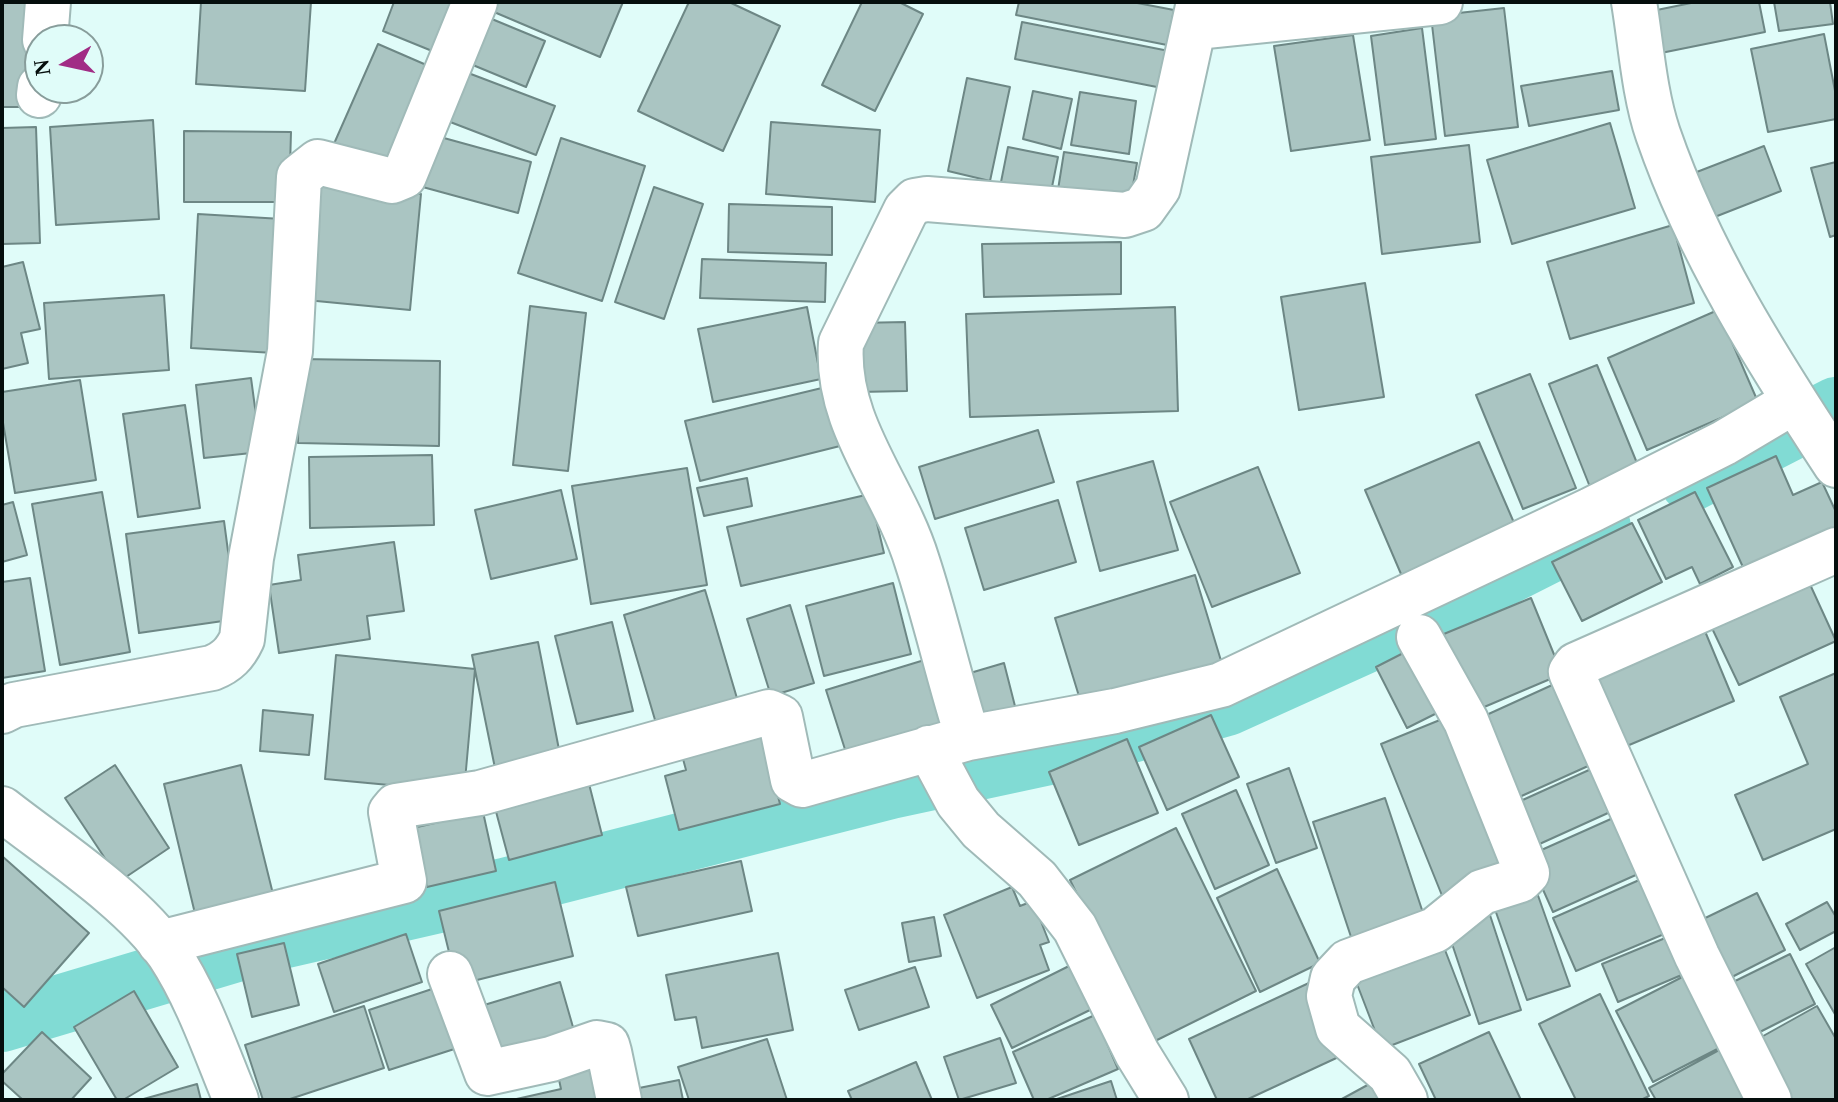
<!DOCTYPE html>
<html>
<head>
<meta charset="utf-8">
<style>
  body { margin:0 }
  #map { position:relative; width:1838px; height:1102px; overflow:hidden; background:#e0fcf9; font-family:Georgia,serif }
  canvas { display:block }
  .frame { position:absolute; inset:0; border:4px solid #050e0d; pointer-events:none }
  .north { position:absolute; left:24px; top:24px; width:80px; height:80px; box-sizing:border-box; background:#e0fcf9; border:2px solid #889d9b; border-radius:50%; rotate:261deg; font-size:22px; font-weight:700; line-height:32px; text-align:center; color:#050e0d }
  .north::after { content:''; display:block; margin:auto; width:28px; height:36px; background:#a12c85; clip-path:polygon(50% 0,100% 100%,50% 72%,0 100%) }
</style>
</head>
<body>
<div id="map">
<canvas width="1838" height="1102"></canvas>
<div class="frame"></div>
<div class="north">N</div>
</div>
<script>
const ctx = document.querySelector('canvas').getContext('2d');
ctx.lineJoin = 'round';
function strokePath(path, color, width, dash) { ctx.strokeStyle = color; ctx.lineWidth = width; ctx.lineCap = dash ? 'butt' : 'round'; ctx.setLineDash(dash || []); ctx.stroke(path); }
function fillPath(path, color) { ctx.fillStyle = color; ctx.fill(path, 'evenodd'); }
strokePath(new Path2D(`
  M1690 482 1836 407
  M2 1022 273 941 504 888 891 789 1068 751 1227 706 1413 622 1601 527`), '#81dbd4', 60);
const building = new Path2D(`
  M2 2H29L28 107H2Z
  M201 2H311L305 91 196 84Z
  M394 2H462L442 55 383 31Z
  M490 2H623L600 57 487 9Z
  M689 2H729L780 26 723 151 638 111Z
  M862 2H899L923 14 875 111 822 85Z
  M1019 2H1132L1174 10 1167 45 1016 15Z
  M1696 2H1759L1765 32 1656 54 1647 12Z
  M1774 2H1830L1833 24 1779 31Z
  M1504 8 1518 127 1445 136 1431 16Z
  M487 17 545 41 526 87 468 63Z
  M1022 22 1174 52 1167 89 1015 59Z
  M1422 28 1436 139 1385 145 1371 36Z
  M1824 34 1836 96V119L1768 132 1751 49Z
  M1353 35 1370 140 1291 151 1274 46Z
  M378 44 431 67 386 170 333 146Z
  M463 71 555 106 536 155 445 120Z
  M1612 71 1619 110 1529 126 1521 86Z
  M967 78 1010 87 990 181 948 171Z
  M1033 91 1072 99 1061 149 1023 139Z
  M1080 92 1136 101 1129 154 1071 145Z
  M153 120 159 219 56 225 50 127Z
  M771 122 880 130 875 202 766 194Z
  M1610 123 1635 208 1512 244 1487 160Z
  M36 127 40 243 2 244V128Z
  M184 131 291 132 289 202H184Z
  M433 135 531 162 518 213 419 186Z
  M561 138 645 166 602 301 518 273Z
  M1469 145 1480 242 1382 254 1371 157Z
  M1764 146 1781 191 1707 220 1689 175Z
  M1008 147 1058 157 1051 192 1001 182Z
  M1064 152 1137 163 1129 208 1057 196Z
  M1836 162V235L1830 237 1811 168Z
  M318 183 421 194 410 310 306 300Z
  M654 187 703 204 664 319 615 302Z
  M729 204 832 207V255L728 252Z
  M198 214 282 219 274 353 191 348Z
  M1673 225 1694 303 1570 339 1547 262Z
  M1121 242V294L984 297 982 244Z
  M702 259 826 263 825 302 700 298Z
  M23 262 40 329 21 333 28 363 2 369V267Z
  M1365 283 1384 397 1299 410 1281 297Z
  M164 295 169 370 49 379 44 303Z
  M530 306 586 313 568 471 513 465Z
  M807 307 821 379 713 402 698 329Z
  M1175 307 1178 411 970 417 966 314Z
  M1718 310 1758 402 1647 450 1608 358Z
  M905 322 907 391 859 392 857 323Z
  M299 359 440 361 439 446 298 443Z
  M1597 365 1639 468 1590 487 1549 384Z
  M1530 374 1576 488 1523 509 1476 395Z
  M251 378 261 452 204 458 196 385Z
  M80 380 96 480 15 493 2 417V392Z
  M826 387 840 446 700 481 685 421Z
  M185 405 200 508 138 517 123 414Z
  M1038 430 1054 482 935 519 919 467Z
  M1479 442 1518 532 1404 581 1365 490Z
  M432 455 434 525 310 528 309 457Z
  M1776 456 1793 495 1822 482 1836 512V535L1747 576 1707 488Z
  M1153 461 1178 550 1100 571 1077 482Z
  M1258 467 1300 573 1212 607 1170 502Z
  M687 468 707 585 591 604 572 486Z
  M747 478 752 506 704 516 697 488Z
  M561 490 577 559 491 579 475 510Z
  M102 492 130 652 60 665 32 504Z
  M1695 492 1733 567 1700 584 1692 567 1666 579 1638 520Z
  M870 494 884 553 741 586 727 527Z
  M1058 500 1076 562 984 590 965 528Z
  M13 502 27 555 2 562V505Z
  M224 521 237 619 139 633 126 534Z
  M1632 523 1662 582 1582 621 1552 562Z
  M394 542 404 611 367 616 370 639 279 653 269 585 301 580 298 555Z
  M1195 575 1222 664 1082 706 1055 618Z
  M30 578 45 671 2 678V582Z
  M1808 580 1836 641 1739 685 1710 624Z
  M893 583 911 654 824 676 806 606Z
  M705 590 739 705 658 730 624 615Z
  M1531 598 1562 674 1470 713 1439 636Z
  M790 605 814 683 771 696 747 619Z
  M612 622 633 711 577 724 555 636Z
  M1702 624 1734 701 1622 748 1590 672Z
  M538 642 562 765 497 778 472 655Z
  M1419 645 1449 707 1407 728 1376 667Z
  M336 655 475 669 464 792 325 779Z
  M931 658 955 732 850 765 826 690Z
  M1004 663 1017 714 974 726 960 676Z
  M1836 673V829L1763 860 1735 795 1808 764 1780 697Z
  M1561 681 1597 762 1506 803 1471 722Z
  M263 710 313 715 309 755 260 751Z
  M1457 713 1518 868 1443 898 1381 744Z
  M1211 715 1239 777 1167 810 1139 747Z
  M760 727 780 804 679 830 665 776 686 770 680 748Z
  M1127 739 1158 813 1079 845 1049 772Z
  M115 765 169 848 120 881 65 798Z
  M241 765 275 902 197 922 164 784Z
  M1600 765 1619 808 1524 851 1505 808Z
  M585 768 602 835 509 860 491 793Z
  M1289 768 1317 848 1276 863 1247 784Z
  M1236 790 1269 865 1215 889 1182 814Z
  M1385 798 1427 925 1355 949 1313 822Z
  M483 812 496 871 427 887 413 828Z
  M1622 814 1647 870 1553 912 1528 856Z
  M1176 828 1256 991 1151 1043 1070 880Z
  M2 856 89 933 24 1007 2 987Z
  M741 861 752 911 638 936 626 887Z
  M1277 869 1320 963 1260 992 1217 898Z
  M1646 877 1669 932 1576 971 1553 918Z
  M555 882 573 956 457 985 439 911Z
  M1012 887 1020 906 1033 901 1049 942 1040 945 1049 970 977 998 944 915Z
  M1535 887 1570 986 1527 1000 1492 901Z
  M1757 893 1785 950 1726 980 1697 922Z
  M1827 902 1836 917V931L1800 950 1786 924Z
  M1488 909 1521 1010 1479 1024 1445 923Z
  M934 917 941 956 909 962 902 923Z
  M406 934 422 982 334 1012 318 964Z
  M1675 934 1691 971 1618 1002 1602 964Z
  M1440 937 1470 1015 1382 1049 1352 971Z
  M284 943 299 1005 252 1017 237 954Z
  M1836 947V1016L1806 964Z
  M778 953 793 1030 702 1048 696 1017 675 1020 666 975Z
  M1790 954 1815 1004 1748 1038 1723 987Z
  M1071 965 1092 1009 1012 1048 991 1005Z
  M915 967 929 1007 859 1030 845 990Z
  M1694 971 1731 1042 1653 1082 1616 1011Z
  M453 982 473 1043 389 1070 369 1010Z
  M560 982 575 1034 487 1061 471 1009Z
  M1311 982 1345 1054 1246 1100H1217L1189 1039Z
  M134 991 178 1067 123 1100H117L74 1027Z
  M1600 994 1649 1096 1641 1100H1576L1539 1024Z
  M364 1006 384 1068 287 1100H263L245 1045Z
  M1817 1006 1836 1039V1100H1779L1747 1045Z
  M1095 1015 1118 1069 1046 1100H1034L1013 1052Z
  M42 1032 91 1078 71 1100H23L2 1081V1074Z
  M1489 1032 1521 1100H1436L1419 1064Z
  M1000 1038 1016 1083 959 1100 944 1057Z
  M767 1039 787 1100H689L678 1067Z
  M1732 1043 1757 1090 1739 1100H1656L1649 1088Z
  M602 1051 612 1100H512L561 1089 555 1061Z
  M916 1062 932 1100H852L848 1091Z
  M1384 1076 1397 1100H1340Z
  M679 1080 683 1100H626L624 1091Z
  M1111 1081 1117 1100H1054Z
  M197 1084 201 1100H140Z`);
fillPath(building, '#aac5c2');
strokePath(building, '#6d8785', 2);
const street = new Path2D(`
  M1634 2C1641 44 1644 93 1658 134 1699 253 1767 360 1836 465
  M1196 27 1440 2
  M45 40 48 2
  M39 95 40 87
  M2 711 14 705 212 668C227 662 235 654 242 639L251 558 290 351 299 177 318 162 392 181 404 176 475 2
  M968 738C949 679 936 619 917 561 894 486 835 425 841 343L906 210 915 201 927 199 1125 215 1143 209 1158 188 1199 2
  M929 748 958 802 981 830 1037 879 1075 928 1137 1053 1166 1100
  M160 943 404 881 391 812 396 806 480 793 769 712 780 717 793 780 802 785 968 738 1115 711 1221 685 1591 510 1724 443 1793 402
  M450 974 487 1073 551 1059 597 1043 607 1045 609 1052 619 1100
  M1405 1100 1390 1074 1338 1028 1329 996 1333 978 1348 962 1435 930 1482 892 1520 880 1527 873 1466 721 1419 637
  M1769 1100 1697 956 1571 672 1576 665 1836 550`);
const secondary = new Path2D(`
  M2 809C53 849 133 901 169 954 198 998 216 1052 236 1100`);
strokePath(street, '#a0bab8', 48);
strokePath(secondary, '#a0bab8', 48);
strokePath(street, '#fff', 44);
strokePath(secondary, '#fff', 44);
</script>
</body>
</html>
